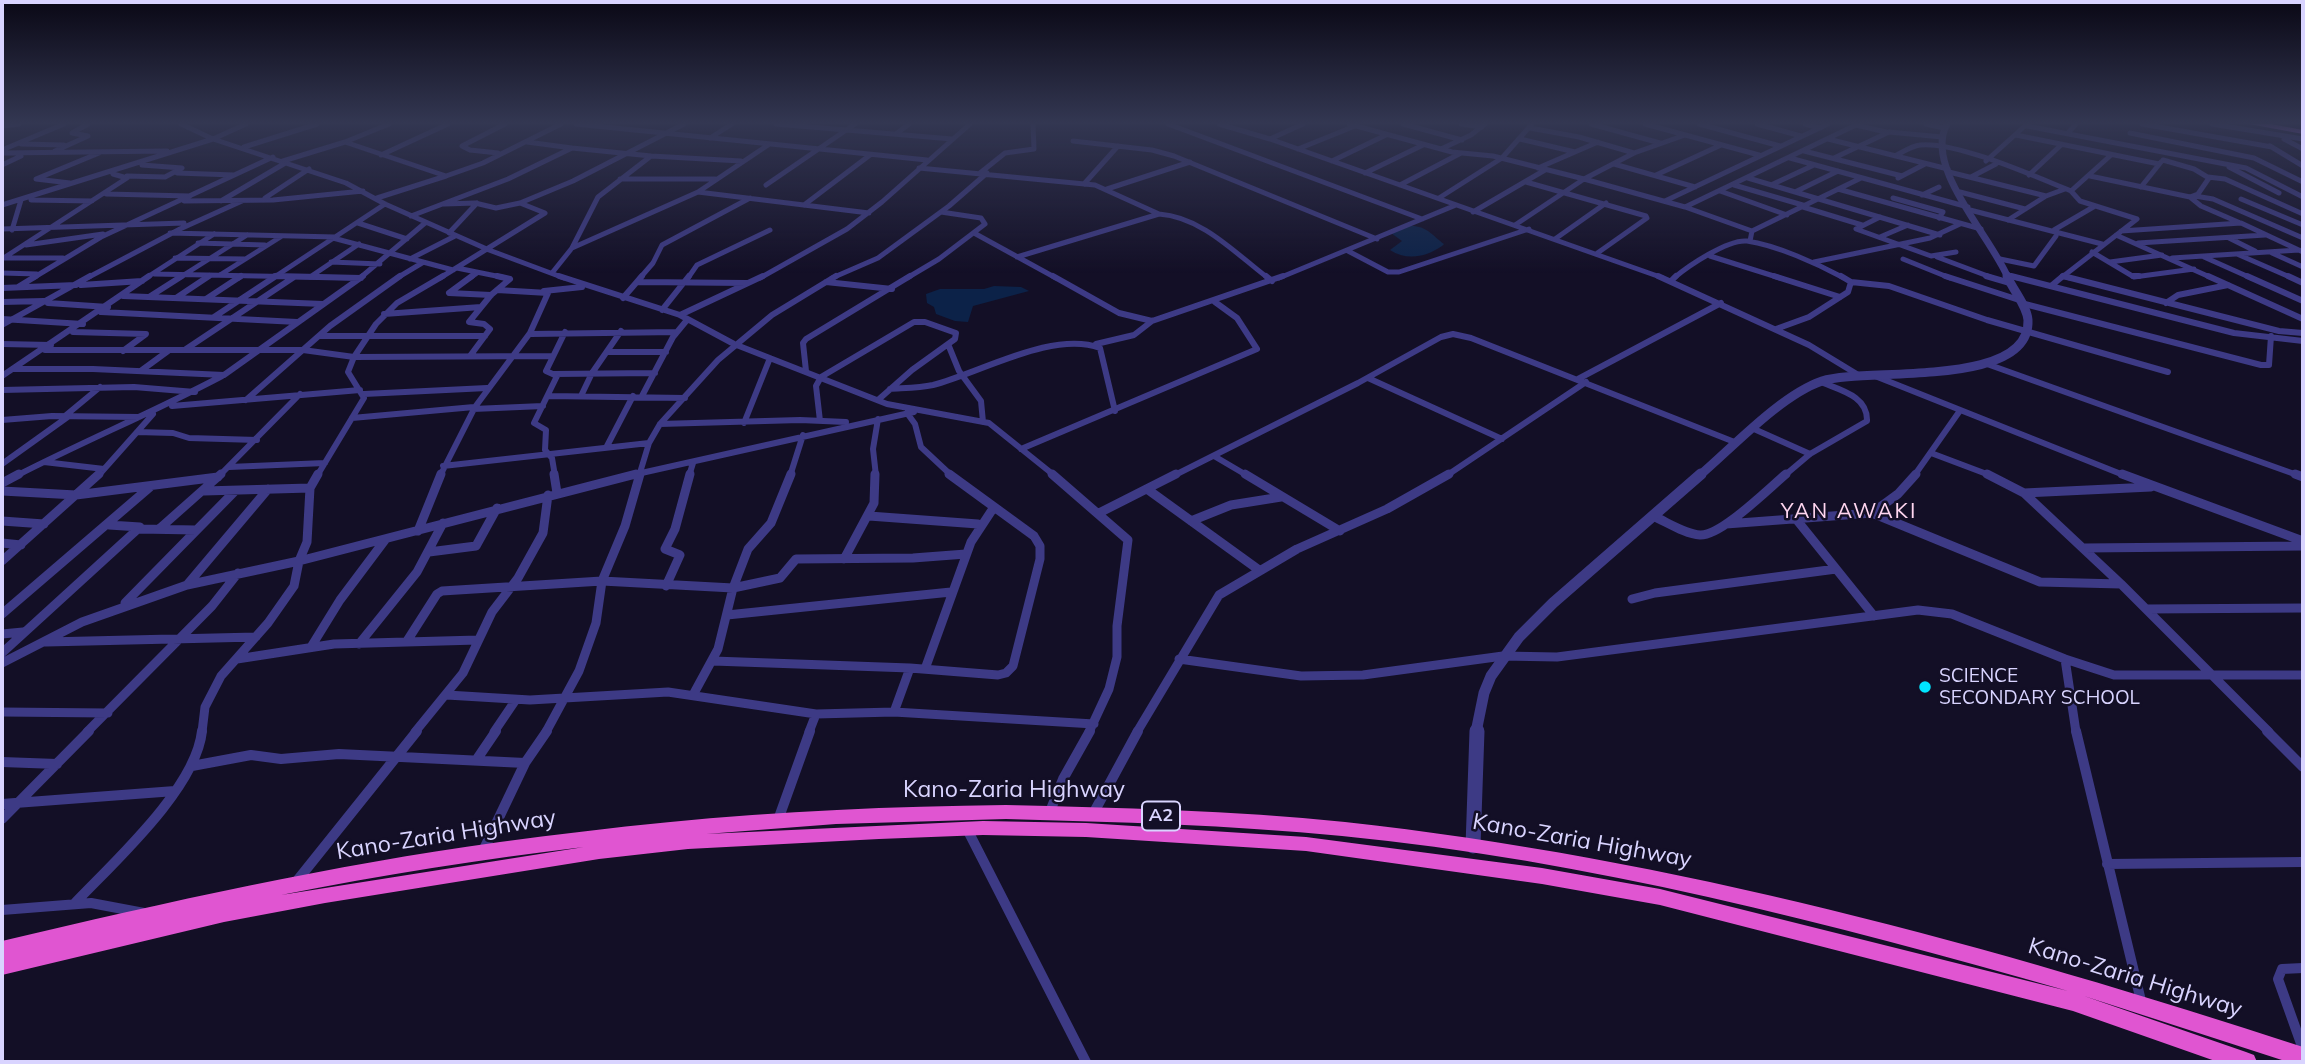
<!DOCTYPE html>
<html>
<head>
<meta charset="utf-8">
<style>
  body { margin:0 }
  #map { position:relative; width:2305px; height:1064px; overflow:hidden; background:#130f26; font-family:Mulish,sans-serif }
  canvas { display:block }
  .frame { position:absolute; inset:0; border:4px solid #d9d4ff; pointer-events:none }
</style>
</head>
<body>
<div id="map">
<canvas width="2305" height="1064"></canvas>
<div class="frame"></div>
</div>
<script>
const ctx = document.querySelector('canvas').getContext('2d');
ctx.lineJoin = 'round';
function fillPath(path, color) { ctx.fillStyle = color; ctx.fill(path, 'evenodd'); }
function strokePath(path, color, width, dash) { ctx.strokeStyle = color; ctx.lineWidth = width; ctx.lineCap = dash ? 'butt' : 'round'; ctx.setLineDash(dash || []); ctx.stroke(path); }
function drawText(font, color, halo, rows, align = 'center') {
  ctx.font = font + ' Mulish,sans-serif'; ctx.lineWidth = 5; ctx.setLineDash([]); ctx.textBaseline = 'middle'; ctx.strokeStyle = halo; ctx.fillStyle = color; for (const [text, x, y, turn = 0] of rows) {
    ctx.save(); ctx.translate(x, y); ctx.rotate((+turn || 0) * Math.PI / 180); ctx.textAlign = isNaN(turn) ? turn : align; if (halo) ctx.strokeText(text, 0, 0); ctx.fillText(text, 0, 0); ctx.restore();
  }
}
fillPath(new Path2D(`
  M1409 226C1426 225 1432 235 1444 244L1442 246C1426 257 1407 261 1390 250L1402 241 1391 233Z
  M994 286 1021 287 1029 291 973 306 968 322 955 321 936 314 934 307 927 303 926 294 940 289H984Z`), '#0c2248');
strokePath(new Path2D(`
  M181 124 213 139 346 183 385 204 489 250 564 278
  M576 124 927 160
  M776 124 952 139
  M1168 124 1422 219
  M1219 124 1270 139 1663 278
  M1349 124 1452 152 1493 156 1584 179 1685 207 1752 231 1750 241
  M1403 124 1462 140
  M1461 124 1482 127
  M1591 124 1660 143
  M1645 124 1759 155
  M1699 124 1780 146
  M1757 124 1801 136
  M1805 124 1820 128
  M1926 124 1944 128
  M2142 124 2272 147
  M2212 124 2303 139
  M1856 125 1886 132
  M2 126 19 124
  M2027 126 2246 168 2303 197
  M1530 128 1579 137 1634 153
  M2068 133 2076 124
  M2130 133 2254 158 2303 182
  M896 134 909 124
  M2016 135 2159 164
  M710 138 732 124
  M1270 139 1303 124
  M1520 139 1575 152
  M1828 139 1948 169
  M2284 139 2303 149
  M1073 141 1152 150 1174 156 1377 239
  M345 142 446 176 483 163 561 124
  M527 142 572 148
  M21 144 64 145
  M2270 146 2303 166
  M244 147 317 124
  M1298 149 1355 126
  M1441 149 1471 135 1485 124
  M2 150 64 124
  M55 151 88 136 72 133 88 124
  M1804 151 1902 176
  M2 153 167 151
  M498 153 470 150 462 146 505 124
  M381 155 448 124
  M651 156 741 161
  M1895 156C1903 152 1911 146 1920 145 1956 141 2036 177 2071 191
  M1790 158 1968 207
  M1834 158 1889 132 1942 137
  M283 161 345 142 389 124
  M1332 161 1386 135
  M1986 161 2027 124
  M1614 164 1695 187
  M2 165 21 156
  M2229 167 2279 193
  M919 168 1095 185 1159 214
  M1538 168 1598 142
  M1949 172 2046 196
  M177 173 234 175
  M980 173 1005 153 1034 149 1033 124
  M1365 173 1423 145
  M1656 175 1721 145
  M2029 175 2061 145
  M127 176 165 177 182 168 142 165
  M2090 176 2190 197 2198 194 2209 178 2194 169 2163 160
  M1971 177 1996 164
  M2208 177 2225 179 2303 214
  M1748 178 1940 235
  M1898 178 1925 164
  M620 179H715
  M1526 182 1646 216 1647 218 1596 254
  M70 183 36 179 99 153
  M1084 184 1118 146
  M766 185 855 124
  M1400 185 1461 153
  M1734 185 1806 206
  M1771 185 1814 165
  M2141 187 2161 162
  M1107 189 1190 162
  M1838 189 1981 229
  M1720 191 1787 215
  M698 192 768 145
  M1795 192 1838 171
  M1960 192 2025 209
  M106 194 190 196
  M1922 195 1939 187
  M2195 196 2213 199 2303 238
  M2190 197 2201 206 2238 222
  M265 198 309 169
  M377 198 446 176
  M1439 198 1502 158 1532 124
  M1893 198 1943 212 1939 218
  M2241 199 2303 225
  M31 200 92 201
  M184 201 273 200 363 191
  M221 201 287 162
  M1665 201 1828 124
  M444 204 475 203 496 208 520 203 573 181 684 124
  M2 205 213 139 246 124
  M804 205 870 155
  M1685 207 1858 124
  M1803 207 1862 225
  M1970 210 2102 244
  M1473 212 1545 170
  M411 216 508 179 572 148 651 156 598 197 572 248
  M1880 217 1856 229 1931 256 1956 252
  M2008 220 2046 196 2065 189
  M358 223 407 239
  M1515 225 1584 179 1634 153 1685 135
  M2 229 184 223
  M12 230 21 200
  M2054 230 2095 206
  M1752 231 1861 178
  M2121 231 2241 223 2303 252
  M170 233 335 237
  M449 233 477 203
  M974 233 1056 278
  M2116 235 2212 278
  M1880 237 1908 225
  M333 238 453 270
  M2229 238 2255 251
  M1555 239 1606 203
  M198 243 265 245
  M2138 243 2265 235
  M26 245 103 234
  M1348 251 1388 272H1399L1529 229
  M2092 252 2134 277 2194 269
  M2272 253 2303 267
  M2237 254 2292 278
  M1710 256 1780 278
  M1017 257 1159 214C1202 217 1235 253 1268 278
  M1937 257 1993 278
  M2204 257 2251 278
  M3 258H63
  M175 258 245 259
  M2172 258 2299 250
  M2 259 127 178 113 174
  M410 259 455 236
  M1903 259 1950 278
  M2000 259 2034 266 2056 236
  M331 262 380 264
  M1814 262 1930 238 1960 224
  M2110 262 2162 255
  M457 268 506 278
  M2 273 37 274
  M552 273 572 248 698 192 869 213
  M154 274 361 278
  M220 275 282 236
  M2006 275 2018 278
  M2062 276 2070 278
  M310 277 359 244
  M33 278 101 237 273 157
  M87 278 180 229 242 201
  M146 278 214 234
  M179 278 247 235
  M206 278 209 276
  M239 278 242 276
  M273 278 385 204
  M360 278 425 223
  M397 278 422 263
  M440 278 545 213 520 203
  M470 278 477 273
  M640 278 653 263 662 245 750 198
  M688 278 697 265 770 230
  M760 278 847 229 882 202 970 124
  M832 278 878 258 949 206 987 173
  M907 278 939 259 985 224 981 218 941 212
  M1279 278 1456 205
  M1674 278C1688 266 1728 239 1747 241 1776 245 1818 264 1844 278
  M2061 278 2137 219 2080 201 2071 191 2111 155`), '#3d3a85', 5);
strokePath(new Path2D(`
  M275 276 361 278
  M472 276 449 293 491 295
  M559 276 680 315 734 344 887 404 989 423 1055 476
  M1053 276 1119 313 1152 321 1283 276
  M1266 276 1272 281
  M1658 276 1809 345 1860 376
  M1774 276 1840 297
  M1945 276 2019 300
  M1986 276 2010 283
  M2011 276 2234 333 2303 341
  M2063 276 2279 331 2303 333
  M2133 276H2139
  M2208 276 2303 319
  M2247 276 2303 301
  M2288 276 2303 283
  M1671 281 1676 276
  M638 282 747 283
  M826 282 892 289
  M1851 282 1889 286 1987 320 2168 372
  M81 285 142 281
  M2051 286 2063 276
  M18 287 36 276
  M2 288 76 285
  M544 291 582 287
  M123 296 323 304
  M149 297 182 276
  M176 298 209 276
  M623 298 642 276
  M206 299 241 276
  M2 302 44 301
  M48 303 108 307
  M2021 303 2261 365H2269L2271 336
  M2166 303 2178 295 2228 285
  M662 310 689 276
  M101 312 297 322
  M384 314 481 307
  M680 315 763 276
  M214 317 276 276
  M2 319 83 324
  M2 325 90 276
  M1776 329 1809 317 1848 292 1851 282 1841 276
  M73 332 146 334 123 351
  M531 334 677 332
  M319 336H485
  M2 344 51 345
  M948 344 959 371 981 401 983 422
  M1096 344 1134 335 1152 321
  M186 349 294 277
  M45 350H303L354 357 552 356
  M607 352H666
  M470 356 490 329 484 324 469 322 491 295 510 279 497 276
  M1987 364 2300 476
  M13 369H93L224 375 363 276
  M142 370 168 351
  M806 371 803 343 806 339 910 276
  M554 374 655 373
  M2 376 149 276
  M1875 376 2126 476
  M1368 378 1502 439
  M1578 379 1721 303
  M890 389C904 388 919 388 933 385 980 373 1053 330 1100 348L1115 411
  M2 390 134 387 195 392
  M364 394 487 388
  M549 396 685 398
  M581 396 592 373 621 331
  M642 396 673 337 687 320
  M246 400 330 326 400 276
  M172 406 360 390
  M473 409 543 406
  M907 413 915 424 921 447 952 476
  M65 416 100 387
  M352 418 474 407
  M2 420 52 416 139 417
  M820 421 816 386 821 377 914 322H925L956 333 955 339 912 370 878 400
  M744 423 770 358
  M660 424 800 420 846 422
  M1754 429 1810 454
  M137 432 173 433 189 438 257 440
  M607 446 633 396
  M1021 449 1257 349 1237 318 1215 302
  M1931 453 1992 476
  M1214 456 1248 476
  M44 462 104 469
  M2 464 69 416
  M443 466 649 443
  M229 467 325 463
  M16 476C84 441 154 412 222 376
  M98 476 153 414
  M219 476 300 394
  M317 476 364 398 348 372 354 357 376 324 397 303 443 276
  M440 476 475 407 530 333 548 293 497 290
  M555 476 552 458 545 450 546 430 534 423 557 376 546 371 565 332
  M628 476 914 412
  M639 476 649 443 660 424 718 360 772 315 836 276
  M689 476 693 463
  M790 476 803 435
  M876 476 873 449 878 419
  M1173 476 1358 383 1441 337 1453 334 1471 338 1737 443
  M1446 476 1586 382
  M1784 476 1810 454 1867 421C1868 396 1840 390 1821 382
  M1914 476 1959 412`), '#3d3a85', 6);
strokePath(new Path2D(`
  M554 474 557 493
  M1052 474 1128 540 1117 626V657L1109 689 1089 732
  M1245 474 1340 531
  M1987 474 2024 493 2121 584 2269 732
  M2122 474 2303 541
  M2295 474 2303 477
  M2 483 19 474
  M1147 489 1259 570
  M2 491 76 495 218 477
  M204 491 310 488
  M2024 493 2151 487
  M1099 513 1176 474
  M1872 513 2040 582 2121 584
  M869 516 978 524
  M1653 516C1667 522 1685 534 1700 535 1721 536 1768 489 1786 474
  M1796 519 1874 616
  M2 521 44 524
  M1191 521 1231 505 1281 497
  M1726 524 1872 513 1898 494 1916 474
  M139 529 196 530
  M159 529 221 474
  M418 531 441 474
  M2 543 21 545
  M2084 548 2303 546
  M429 552 476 546 497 508
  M844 559 874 503 875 474
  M2 561 99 474
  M187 585 268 489
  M666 586 680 555 665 549 675 529 690 474
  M1632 599 1655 593 1836 569
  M125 603 235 491
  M2146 609 2303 608
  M2 614 150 487
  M727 615 951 592
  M2 634 23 632
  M407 641 437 594 442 591 602 581 733 588 780 578 796 559 913 558 966 554
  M46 642 256 637
  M359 644 417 572 443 523
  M311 647 340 600 385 540
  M2 653 140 527 109 525
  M237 659 334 644 478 640
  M1179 659 1301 676 1363 675 1503 656 1557 657 1918 610 1952 614 2065 659 2114 675H2303
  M2065 659 2076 732
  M713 661 910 668 998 675 1006 673 1013 666 1040 559V546L1034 536 949 474
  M2 663 82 622 187 585 299 561 636 474
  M925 669 971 542 994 507
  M447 695 530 700 668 692 816 714 894 712 1094 724
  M693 695 718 649 733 588 748 549 771 523 791 474
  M2 712 108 713
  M894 712 910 668
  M87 732 212 606 238 573
  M202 732 205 707 221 676 268 623 294 586 299 561 307 542 310 488 318 474
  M415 732 463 673 492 612 518 578 543 533 548 495
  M494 732 515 701
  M546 732 579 671 596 623 602 581 625 526 640 474
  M809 732 816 714
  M1137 732 1219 595 1297 549 1387 509 1449 474`), '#3d3a85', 9);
strokePath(new Path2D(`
  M2076 731 2142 1005
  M2267 731 2303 767
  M477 759 496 731
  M2 762 57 764
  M192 766 251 755 281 759 339 754 525 763
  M2 804 175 791
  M1049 814 1063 779 1090 731
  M1093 814 1138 731
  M2 819 89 731
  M778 820 810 731
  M967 829 1086 1062
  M483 851 525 763 547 731
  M2107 864 2303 862
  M296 882 417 731
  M75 903C115 861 196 788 202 731
  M2 910 91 903 144 913
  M2303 968 2282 969 2278 979 2303 1049`), '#3d3a85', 10);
strokePath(new Path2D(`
  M1947 124C1923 167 1992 238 2008 278`), '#3d3a85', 7);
strokePath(new Path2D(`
  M1699 476C1733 447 1781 395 1822 381 1864 367 2031 389 2028 320 2027 306 2013 290 2007 276`), '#3d3a85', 9);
strokePath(new Path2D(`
  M1476 732 1484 693 1491 676 1519 637 1553 603 1701 474`), '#3d3a85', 11);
strokePath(new Path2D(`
  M1473 846 1477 731`), '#3d3a85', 15);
fillPath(new Path2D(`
  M2249 124H2271L2303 130V134Z`), '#c25bff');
fillPath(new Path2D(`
  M1006 805C1119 808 1232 810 1345 822 1673 858 1991 945 2303 1047V1062H2288L2084 996 2246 1052 2254 1055 2257 1062H2218L2073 1011 1660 905 1542 884 1306 851 1086 837 983 835 879 839 688 849 599 859 325 903 224 922 2 975V941C167 902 332 865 500 842 611 827 724 815 837 810 893 807 949 806 1006 805ZM1006 819C1118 822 1230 825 1342 836 1588 860 1830 923 2068 991L1660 889 1542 868 1306 837 1086 823 983 821 706 834 836 824ZM584 847 281 895C381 875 483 859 584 847Z`), '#e055d1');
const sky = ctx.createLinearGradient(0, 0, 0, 273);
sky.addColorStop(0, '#0a0815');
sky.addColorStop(0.45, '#333752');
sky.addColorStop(1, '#33375200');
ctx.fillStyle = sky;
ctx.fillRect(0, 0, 2305, 273);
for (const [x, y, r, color] of [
  [1925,687,7,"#00e5ff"]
]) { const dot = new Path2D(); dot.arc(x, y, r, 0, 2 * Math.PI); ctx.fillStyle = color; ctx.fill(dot); strokePath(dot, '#130f26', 2.5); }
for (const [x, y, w] of [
  [1161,816,38]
]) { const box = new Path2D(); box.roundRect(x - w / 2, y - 14.5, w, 29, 5); ctx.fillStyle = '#130f26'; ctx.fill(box); strokePath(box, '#d9d4ff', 2); }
drawText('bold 18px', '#d9d4ff', null, [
  ["A2",1161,816]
]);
drawText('19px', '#d9d4ff', '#130f26', [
  ["SCIENCE",1939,676],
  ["SECONDARY SCHOOL",1939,698]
], 'left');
ctx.letterSpacing = '2px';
drawText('21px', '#ffd6f0', '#130f26', [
  ["YAN AWAKI",1849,512]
]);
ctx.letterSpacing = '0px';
drawText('23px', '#d9d4ff', '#130f26', [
  ["Kano-Zaria Highway",1014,790],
  ["Kano-Zaria Highway",446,835,-9],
  ["Kano-Zaria Highway",1582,841,10],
  ["Kano-Zaria Highway",2135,978,17]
]);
</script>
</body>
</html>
